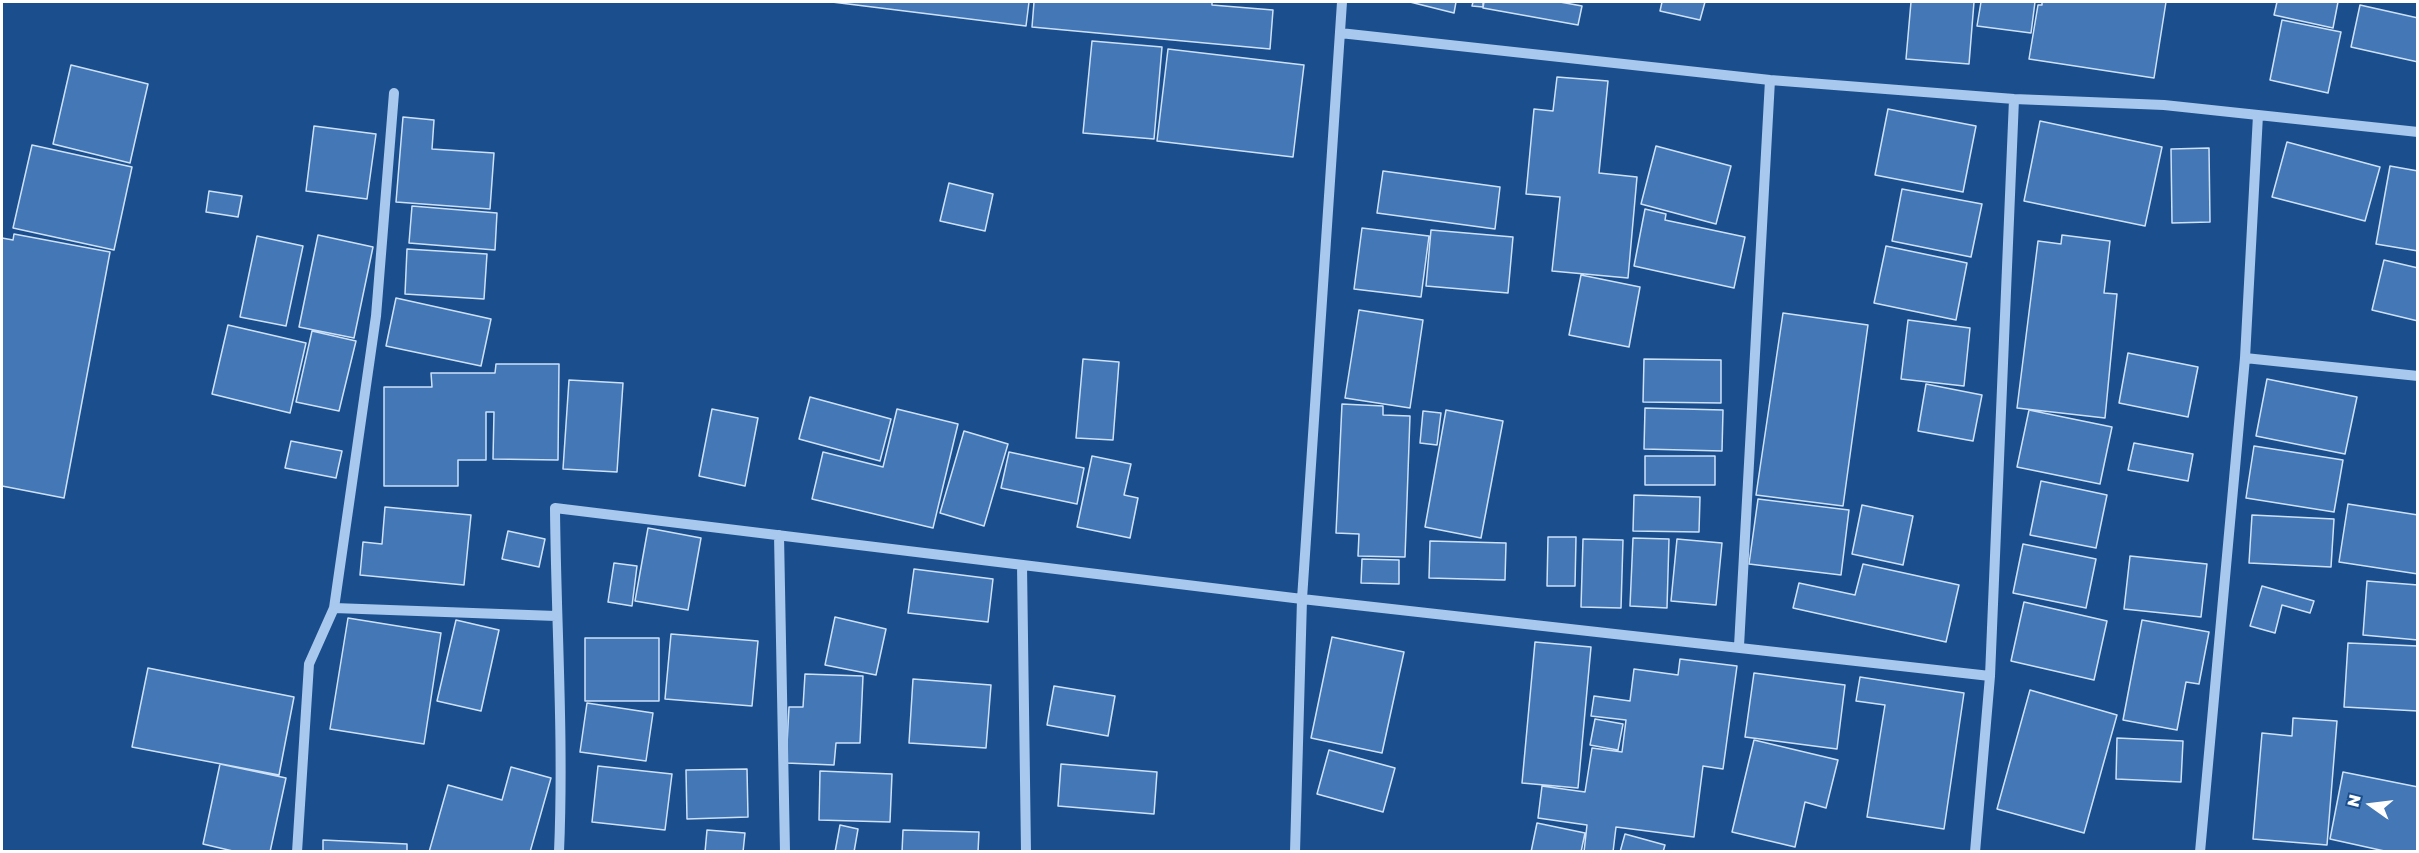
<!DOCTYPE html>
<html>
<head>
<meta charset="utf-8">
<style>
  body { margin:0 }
  #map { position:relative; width:2419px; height:853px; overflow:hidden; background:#1b4e8d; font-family:"Golos Text",sans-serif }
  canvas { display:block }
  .frame { position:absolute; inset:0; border:3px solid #fff; pointer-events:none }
  .north { position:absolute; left:2341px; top:775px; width:60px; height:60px; -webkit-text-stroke:4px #1b4e8d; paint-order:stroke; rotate:284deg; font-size:16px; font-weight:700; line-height:24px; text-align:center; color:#fff }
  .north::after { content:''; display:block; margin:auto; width:21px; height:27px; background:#fff; clip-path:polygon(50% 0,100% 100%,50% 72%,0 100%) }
</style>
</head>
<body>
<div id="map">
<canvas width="2419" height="853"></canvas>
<div class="frame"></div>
<div class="north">N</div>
</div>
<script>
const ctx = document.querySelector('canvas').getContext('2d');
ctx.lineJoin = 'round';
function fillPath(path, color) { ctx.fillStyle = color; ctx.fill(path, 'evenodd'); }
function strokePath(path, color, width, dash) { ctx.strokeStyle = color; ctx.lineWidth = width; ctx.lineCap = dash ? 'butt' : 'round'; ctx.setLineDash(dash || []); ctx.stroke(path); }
const building = new Path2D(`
  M832 2H1029L1026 26Z
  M1034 2H1212V5L1273 10 1270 49 1032 27Z
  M1410 2H1456L1454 13Z
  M1473 2H1483V7L1472 6Z
  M1484 2H1560L1582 6 1578 25 1483 8Z
  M1662 2H1705L1700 20 1660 11Z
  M1911 2H1974L1969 64 1906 59Z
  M1981 2H2035L2031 33 1977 26Z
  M2042 2H2166L2154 78 2029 59 2038 5H2042Z
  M2277 2H2338L2333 28 2274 15Z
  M2360 5 2418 18V62L2351 47Z
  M2282 20 2341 32 2328 93 2270 80Z
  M1092 41 1162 47 1154 139 1083 133Z
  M1168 49 1304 65 1293 157 1157 141Z
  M71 65 148 84 130 163 53 144Z
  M1557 77 1608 81 1599 173 1637 177 1628 278 1552 271 1560 197 1526 194 1534 109 1553 111Z
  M1888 109 1976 126 1963 192 1875 175Z
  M403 117 434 120 432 149 494 153 490 209 396 202Z
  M2040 121 2162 147 2145 226 2024 201Z
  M314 126 376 134 367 199 306 191Z
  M2287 142 2380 167 2365 221 2272 197Z
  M32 145 132 167 114 250 13 228Z
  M1656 146 1731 166 1716 224 1641 204Z
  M2209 148 2210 222 2172 223 2171 149Z
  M2390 166 2418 171V251L2376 244Z
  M1383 171 1500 187 1495 229 1377 213Z
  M949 183 993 194 985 231 940 221Z
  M1902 189 1982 204 1971 257 1892 241Z
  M209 191 242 196 238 217 206 212Z
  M412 206 497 213 495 250 409 243Z
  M1645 209 1666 214 1665 220 1745 237 1734 288 1634 266Z
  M1362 228 1429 236 1421 297 1354 289Z
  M1431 230 1513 237 1508 293 1426 286Z
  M14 234 110 252 64 498 2 486V238L13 240Z
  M318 235 373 247 354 338 299 327Z
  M2062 235 2110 241 2104 293 2117 294 2105 418 2017 408 2038 241 2061 244Z
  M257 236 303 246 286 326 240 317Z
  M1886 246 1967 263 1956 320 1874 303Z
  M407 249 487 254 484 299 405 294Z
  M2384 260 2418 268V321L2372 310Z
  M1581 275 1640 287 1629 347 1569 335Z
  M396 298 491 319 481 366 386 346Z
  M1359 310 1423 320 1410 408 1345 398Z
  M1783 313 1868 325 1843 506 1756 495Z
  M1908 320 1970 328 1964 386 1901 379Z
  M228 325 306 343 290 413 212 394Z
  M312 331 356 341 339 411 296 402Z
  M2128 353 2198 367 2188 417 2119 403Z
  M1083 359 1119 362 1113 440 1076 438Z
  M1644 359 1721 360V403L1643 402Z
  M496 364H559L558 460 493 459 494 412H486V460H458V486H384V387H432L431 373H495Z
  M2267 379 2357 397 2345 454 2256 436Z
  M569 380 623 383 617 472 563 469Z
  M1926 384 1982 395 1973 441 1918 431Z
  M810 397 891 419 880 461 799 439Z
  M1342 404 1383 406V415L1410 416 1405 557 1358 556 1359 534 1336 533Z
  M1645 408 1723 410 1722 451 1644 449Z
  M712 409 758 418 745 486 699 476Z
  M897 409 958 424 933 528 812 499 823 452 883 467Z
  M1446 410 1503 421 1481 538 1425 527Z
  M2029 410 2112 427 2100 484 2017 467Z
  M1423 411 1441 413 1437 445 1420 443Z
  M964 431 1008 444 984 526 940 513Z
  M291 441 342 451 336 478 285 468Z
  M2134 443 2193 454 2188 481 2128 470Z
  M2254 446 2343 460 2334 512 2246 498Z
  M1009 452 1084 468 1077 504 1001 488Z
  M1092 456 1131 464 1124 495 1138 498 1130 538 1077 527Z
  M1645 456H1715V485H1645Z
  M2041 481 2107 495 2096 548 2030 535Z
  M1634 495 1700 497 1699 532 1633 531Z
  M1758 499 1849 510 1841 575 1749 564Z
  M2348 504 2418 515V574L2339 562Z
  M1862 505 1913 516 1903 565 1852 554Z
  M385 507 471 515 464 585 360 575 363 542 382 544Z
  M2252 515 2334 519 2331 567 2249 563Z
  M648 528 701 538 688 610 635 601Z
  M508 531 545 539 539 567 502 559Z
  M1548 537H1576L1575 586H1547Z
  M1633 538 1669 539 1667 608 1630 606Z
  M1583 539 1623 540 1621 608 1581 607Z
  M1677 539 1722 543 1716 605 1671 601Z
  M1430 541 1506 543 1505 580 1429 578Z
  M2023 544 2096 559 2086 608 2013 593Z
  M2130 556 2207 564 2201 617 2124 609Z
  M1362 559 1399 560V584L1361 583Z
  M614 563 637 566 632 606 608 602Z
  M1863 564 1959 585 1946 642 1793 608 1799 583 1855 595Z
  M914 569 993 579 988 622 908 613Z
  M2367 581 2418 585V640L2363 635Z
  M2262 586 2314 601 2310 613 2282 605 2275 633 2250 626Z
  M2024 602 2107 621 2094 680 2011 661Z
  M835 617 886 629 876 675 825 665Z
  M348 618 441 633 424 744 330 729Z
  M456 620 499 630 481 711 437 701Z
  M2142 620 2209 632 2199 684 2186 682 2177 730 2123 720Z
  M671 634 758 641 752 706 665 699Z
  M1332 637 1404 652 1382 753 1311 738Z
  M585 638H659V701H585Z
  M1535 642 1591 647 1578 788 1522 783Z
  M2348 643 2418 646V711L2344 707Z
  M1680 659 1737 666 1723 769 1703 766 1694 837 1616 827 1613 852H1584L1587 825 1538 818 1542 786 1585 792 1592 748 1622 752 1626 720 1591 716 1594 696 1630 701 1634 669 1678 675Z
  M148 668 294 697 279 775 132 747Z
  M1754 673 1845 685 1837 749 1745 737Z
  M805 674 863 676 860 743H836L834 765 786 763 789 707H803Z
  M1860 677 1964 693 1944 829 1867 817 1885 705 1856 701Z
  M913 679 991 685 986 748 909 743Z
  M1054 686 1115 696 1108 736 1047 725Z
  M2030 690 2117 715 2084 833 1997 809Z
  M587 703 653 713 646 761 580 752Z
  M2293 718 2337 721 2327 845 2253 839 2262 733 2292 736Z
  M1595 719 1623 724 1618 750 1590 745Z
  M2117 738 2183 741 2181 782 2116 779Z
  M1754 740 1838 760 1826 808 1805 802 1795 847 1732 832Z
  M1329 750 1395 768 1383 812 1317 794Z
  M220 764 286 778 270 852H237L203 844Z
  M1061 764 1157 772 1154 814 1058 806Z
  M598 766 672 774 665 830 592 822Z
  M511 767 551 778 530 852H429L448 785 502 800Z
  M747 769 748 817 687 819 686 770Z
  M820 771 892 774 890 822 819 820Z
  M2343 772 2418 787V852H2389L2330 839Z
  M1537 823 1585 833 1581 852H1531Z
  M840 825 858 829 854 852H835Z
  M707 830 745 833 743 852H705Z
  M903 830 979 832 978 852H902Z
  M1625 834 1665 845 1663 852H1620Z
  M323 840 407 844V852H323Z`);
fillPath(building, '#4477b5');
strokePath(building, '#cde2fa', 1.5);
strokePath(new Path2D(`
  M1340 33 1770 80 2014 99 2164 105 2418 132
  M2245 358 2418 376
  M779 535 785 852
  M1022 565 1026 852
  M334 608 376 316 394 93
  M1739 646 1770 80
  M297 852 309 664 334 608 556 616
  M559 852C564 737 556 622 555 508L1302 599 1990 676 2014 99
  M1295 852 1302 599 1342 2
  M1975 852 1990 676
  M2200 852 2245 358 2258 115`), '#a8c8ed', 10);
</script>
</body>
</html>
